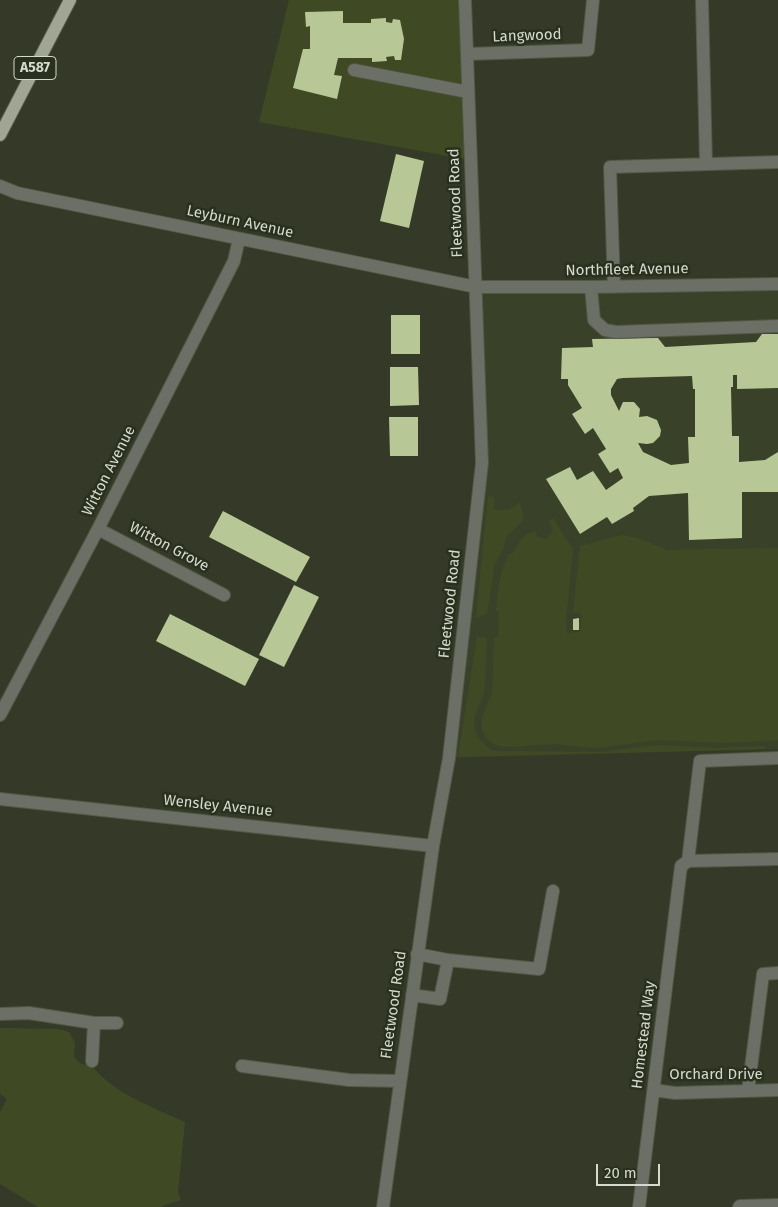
<!DOCTYPE html>
<html>
<head>
<meta charset="utf-8">
<style>
  body { margin:0 }
  #map { position:relative; width:778px; height:1207px; overflow:hidden; background:#343a27; font-family:"Fira Sans",sans-serif }
  canvas { display:block }
  .scale { position:absolute; left:596px; top:1164px; width:64px; height:22px; box-sizing:border-box; border:2px solid #d5dace; border-top:0; padding-left:6px; font-size:15px; line-height:18px; white-space:nowrap; color:#d5dace; -webkit-text-stroke:4px #2a301e; paint-order:stroke }
</style>
</head>
<body>
<div id="map">
<canvas width="778" height="1207"></canvas>
<div class="scale">20 m</div>
</div>
<script>
const ctx = document.querySelector('canvas').getContext('2d');
ctx.lineJoin = 'round';
function fillPath(path, color) { ctx.fillStyle = color; ctx.fill(path, 'evenodd'); }
function strokePath(path, color, width, dash) { ctx.strokeStyle = color; ctx.lineWidth = width; ctx.lineCap = dash ? 'butt' : 'round'; ctx.setLineDash(dash || []); ctx.stroke(path); }
function drawText(font, color, halo, rows, align = 'center') {
  ctx.font = font + ' "Fira Sans",sans-serif'; ctx.lineWidth = 5; ctx.setLineDash([]); ctx.textBaseline = 'middle'; ctx.strokeStyle = halo; ctx.fillStyle = color; for (const [text, x, y, turn = 0] of rows) {
    ctx.save(); ctx.translate(x, y); ctx.rotate((+turn || 0) * Math.PI / 180); ctx.textAlign = isNaN(turn) ? turn : align; if (halo) ctx.strokeText(text, 0, 0); ctx.fillText(text, 0, 0); ctx.restore();
  }
}
fillPath(new Path2D(`
  M778 283V749L449 758 482 463 476 287Z`), '#394228');
fillPath(new Path2D(`
  M289 0H465L471 160 259 122Z
  M488 496 494 497V509C505 512 512 509 520 502L523 516 522 521 512 532 507 535 504 547 495 564 487 614 476 618Z
  M553 518 573 549 566 620 567 633 581 632V613H573L580 546 622 535 637 538 668 550 778 548V740L724 743 658 740 606 747 588 748 557 744 505 747 496 745 488 740 482 730V718L492 692 494 638 498 637 499 611H496C498 591 499 570 510 553L512 554C518 544 523 533 536 531L537 537 547 539 553 530 549 521Z
  M477 637 487 638C486 656 486 674 484 692 482 701 477 708 475 717 471 732 482 745 494 751L602 752 657 745 716 748 765 746 766 749 458 757Z
  M0 1028 59 1029 69 1032 75 1043 74 1057 81 1064 91 1065C113 1093 152 1107 185 1122L178 1192 181 1200 160 1207H38L0 1184V1112L7 1099 0 1094Z`), '#3f4a24');
fillPath(new Path2D(`
  M343 11V23H371V19L386 18V22L392 23 393 19 400 20 404 39 401 60H395L394 56 386 57 387 61 372 62V58H338L334 75 342 76 337 99 293 88 303 49H310V26L306 27 305 12Z
  M396 154 424 161 409 228 380 221Z
  M391 315H420V354H391Z
  M762 334H778V388L737 389V375H733V387H731L732 436H739V462L765 460 778 452V492H742V538L689 540 688 493 649 496 633 508 634 511 612 524 607 517 580 534 546 479 570 467 577 480 593 471 606 490 623 478 618 468 610 473 598 454 606 449 593 428 585 434 572 414 582 408 568 385V379H561L562 348 593 347 592 339 658 338 665 347 756 342ZM692 376 693 389H695V437H688L689 463 671 465 643 452 638 443 647 444 653 443 660 436 661 430 657 420 647 416 639 417 640 409 634 402H623L619 411 611 395V389L617 379 623 378Z
  M390 367H418L419 405 390 406Z
  M389 417H418V456H390Z
  M223 511 310 557 296 582 209 537Z
  M294 585 319 597 284 667 259 655Z
  M170 614 259 659 245 686 156 641Z
  M579 618V630H573V619Z`), '#b7c896');
const minor = new Path2D(`
  M702 0 706 163
  M467 54 588 50 593 0
  M354 70 468 92
  M0 186 17 193 476 287H591L778 284
  M591 287 594 320 605 330 616 332 778 326
  M614 287 610 167 778 162
  M98 529 224 595
  M0 715 98 529 234 261 239 239
  M0 799 433 846
  M688 861 700 761 778 758
  M417 954 448 960 539 969 553 891
  M412 995 440 999 448 960
  M0 1014 29 1013 94 1023H117
  M92 1061 94 1023
  M242 1066 349 1080 400 1081
  M654 1090 675 1093 778 1090
  M748 1091 763 974 778 973
  M383 1207 433 846 449 758 482 463 465 0
  M639 1207 681 866 688 861 778 859
  M739 1207 740 1206 778 1205`);
const major = new Path2D(`
  M0 135 70 0`);
strokePath(minor, '#515745', 14);
strokePath(major, '#515745', 14);
strokePath(minor, '#6c6f66', 12);
strokePath(major, '#a0a693', 12);
for (const [x, y, w] of [
  [35,68,42]
]) { const box = new Path2D(); box.roundRect(x - w / 2, y - 11.5, w, 23, 4); ctx.fillStyle = '#2a301e'; ctx.fill(box); strokePath(box, '#d5dace', 1); }
drawText('bold 14px', '#d5dace', null, [
  ["A587",35,68]
]);
drawText('15px', '#d5dace', '#2a301e', [
  ["Langwood",527,36,-2],
  ["Fleetwood Road",456,203,-92],
  ["Leyburn Avenue",240,222,12],
  ["Northfleet Avenue",627,270,-1],
  ["Witton Avenue",109,471,-63],
  ["Witton Grove",169,547,28],
  ["Fleetwood Road",450,604,-84],
  ["Wensley Avenue",218,806,6],
  ["Fleetwood Road",394,1005,-82],
  ["Homestead Way",644,1035,-83],
  ["Orchard Drive",716,1075]
]);
</script>
</body>
</html>
